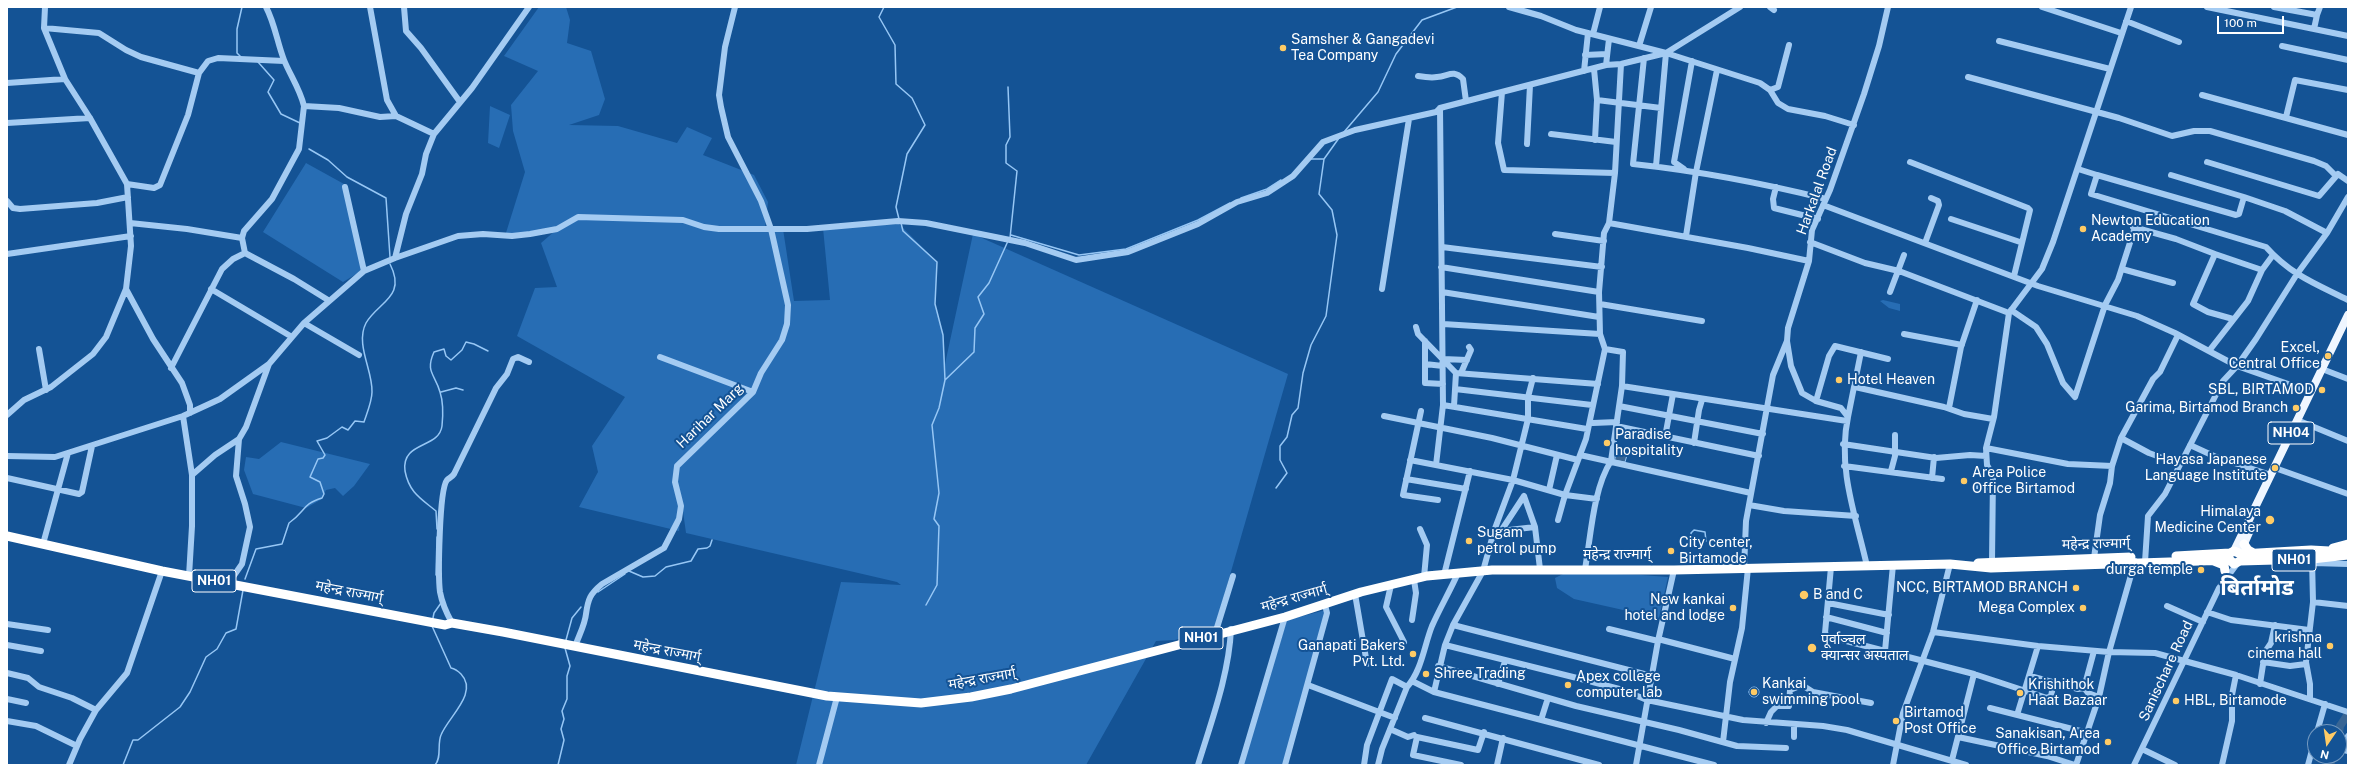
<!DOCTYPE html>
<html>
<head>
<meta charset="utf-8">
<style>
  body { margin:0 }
  #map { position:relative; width:2355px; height:772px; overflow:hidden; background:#145395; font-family:"Public Sans",sans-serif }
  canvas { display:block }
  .frame { position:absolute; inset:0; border:8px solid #fff; pointer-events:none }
  .north { position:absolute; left:2307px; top:724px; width:40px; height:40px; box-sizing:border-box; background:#145395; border:1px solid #7298bf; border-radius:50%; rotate:193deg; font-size:11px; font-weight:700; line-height:16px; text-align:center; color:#fff }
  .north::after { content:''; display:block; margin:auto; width:14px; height:18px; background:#ffcb65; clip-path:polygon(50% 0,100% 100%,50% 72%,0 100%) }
  .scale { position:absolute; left:2217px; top:16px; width:67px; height:18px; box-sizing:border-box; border:2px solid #fff; border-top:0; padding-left:5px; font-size:12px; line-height:14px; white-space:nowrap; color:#fff; -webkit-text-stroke:3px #145395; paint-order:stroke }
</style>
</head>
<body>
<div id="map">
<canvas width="2355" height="772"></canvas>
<div class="frame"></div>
<div class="north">N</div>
<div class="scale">100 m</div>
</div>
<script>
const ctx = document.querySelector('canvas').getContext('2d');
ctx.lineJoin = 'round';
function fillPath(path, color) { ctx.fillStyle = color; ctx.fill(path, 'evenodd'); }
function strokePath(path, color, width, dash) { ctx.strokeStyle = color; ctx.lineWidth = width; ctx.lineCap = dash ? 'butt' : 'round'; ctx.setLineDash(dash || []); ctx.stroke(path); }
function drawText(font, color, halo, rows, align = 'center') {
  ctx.font = font + ' "Public Sans","Noto Sans Devanagari",sans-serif'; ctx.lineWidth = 4; ctx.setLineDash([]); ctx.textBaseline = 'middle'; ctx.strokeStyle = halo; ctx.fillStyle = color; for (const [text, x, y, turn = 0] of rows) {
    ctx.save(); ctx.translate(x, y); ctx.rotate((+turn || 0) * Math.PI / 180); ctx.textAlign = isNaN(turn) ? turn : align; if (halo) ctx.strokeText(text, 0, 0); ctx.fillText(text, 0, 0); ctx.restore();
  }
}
fillPath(new Path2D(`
  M539 7H566L570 20 567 43 591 51 605 99 599 115 569 125 618 126 677 143 687 127 712 138 703 155 754 175 768 202 765 228 783 229 794 301 830 300 823 228 899 224 937 262 935 304 943 335 945 364 973 234 1288 374 1215 627 1175 640 1156 641 1086 765H796L841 582 901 585 897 582 686 533 682 504 679 531 579 507 598 472 592 446 625 397 517 336 535 288 557 287 541 243 556 230 505 236 525 172 513 131 511 105 538 71 504 56Z
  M490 106 510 115 499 148 488 143Z
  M306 163 344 184 363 270 343 282 263 232Z
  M1883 300 1900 304V311L1889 308 1880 301Z
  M281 442 370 464 354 486 343 496 335 488 326 490 322 499 306 508 253 494 244 470 246 457 259 459Z
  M1565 573C1599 573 1633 574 1668 577L1659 618 1574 599 1557 588 1555 578Z
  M1326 610 1284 765H1242L1287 620Z`), '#276db4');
const water = new Path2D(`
  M1617 452 1627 455 1625 462 1615 460Z
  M1749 692a5 5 0 1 1 10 0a5 5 0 1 1-10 0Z`);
fillPath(water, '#386594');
strokePath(water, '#97c7f5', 1);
strokePath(new Path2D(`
  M884 7 879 17 895 45 896 84 912 98 925 125 907 154 896 207 899 219
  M241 57 237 53V29L242 7
  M258 62 274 80 268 92 281 114 300 123
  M1008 87 1010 137 1006 145V163L1017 171 1010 238
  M1344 132 1378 92 1396 54 1422 20 1457 7
  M309 149 328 160 347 177 386 198 390 257
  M1311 159H1324
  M1241 198 1267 189 1281 180
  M901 223 903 231 937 262 935 304 943 335 945 380
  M1011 235 1079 255 1126 249 1198 220 1230 203
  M441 392 456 388 463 390
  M1276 488 1287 473 1280 460V446L1287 437 1292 415 1298 408 1303 373 1311 345 1326 316 1337 235 1332 210 1319 194 1324 159 1339 138
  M437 529 436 511C420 498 409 492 405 471 401 441 439 449 442 426 443 416 443 401 440 392 435 374 425 372 434 352L444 349 446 356 451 360 462 350 466 342 474 344 488 351
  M1694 530 1705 532 1706 541H1692L1691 533Z
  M629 571 643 577 655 576 666 567 691 561 698 549 707 548 710 546 712 540
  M436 575 437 537
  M245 579 256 549 282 544 289 523C305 512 302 504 322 498L324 494 320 482 310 477 318 459 323 458 325 455 317 441 327 438 342 427 348 430 355 421 364 422C367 413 372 401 372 392 373 371 355 344 366 323 378 302 407 297 390 264
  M598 592 625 574
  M926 605 937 585 939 526 934 519 939 493 932 425 939 408 945 380 974 352 975 328 984 314 978 297 989 283 1008 241
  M433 618 434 613 441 603
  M432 626 451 668C456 669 458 671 461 674 479 693 448 717 441 735 437 744 442 758 435 765
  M566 640 572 618 581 607
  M123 765 133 740H138L180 707 190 692 206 657 217 649 226 633 236 629 243 590
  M558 765 564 740 561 729 564 719 562 711 567 699V676L570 666 565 648`), '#97c7f5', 1.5);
strokePath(new Path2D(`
  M2339 733 2340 726 2348 714
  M2330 765 2333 756`), '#386594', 8);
strokePath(new Path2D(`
  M45 7 44 28 65 79 90 118 127 184 131 246 126 289 153 339 182 383 190 405V413
  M266 7C275 24 277 42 284 60 290 75 300 89 304 106L339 108 380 117 396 116 434 134
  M370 7 387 100 396 116
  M404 7 406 31 421 48 460 102
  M1509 7 1541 16 1576 30 1666 53 1760 83 1770 90 1778 103 1788 109 1825 116 1854 125
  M1770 7 1774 10
  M2042 7 2121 33
  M2207 7 2348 36
  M2274 7 2317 15 2314 29
  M2317 15 2320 7
  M2126 21 2179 42
  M44 28 99 33 126 50 141 57 199 73
  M1593 34 1600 7
  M1999 41 2110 69
  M1639 46 1651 7
  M2282 46 2348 60
  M1585 55 1607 54
  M1644 58 1633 164C1698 171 1762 183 1826 199
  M1606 65 1609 39
  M1594 69 1597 100 1595 140
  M1584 71 1588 33
  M1418 76C1424 77 1432 78 1437 77 1449 76 1453 69 1463 79L1466 101
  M1968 77 2119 118 2172 136 2194 131H2210L2314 161 2326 166 2336 176
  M7 83 65 79
  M1770 90 1778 87 1789 45
  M1502 92 1498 143 1504 170 1615 173
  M2202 95 2348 135
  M1597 100 1661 108
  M2286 117 2295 80 2348 90
  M7 123 90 118
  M1551 134 1616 142
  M1527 144 1530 85
  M1910 162 2028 208 2030 210 2014 276
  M2207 162 2319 196 2338 174 2348 181
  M1656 166 1666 53
  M1684 169 1674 162 1692 61
  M2078 169 2097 175 2091 194 2266 247C2291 275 2316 284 2348 300
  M2097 175 2236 215 2239 214 2244 197 2171 175
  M127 184 154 188 160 185 188 115 199 73 208 61 218 58 284 61
  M345 187 364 271
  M1776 187 1773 199 1774 208 1818 219
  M2244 197 2285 211 2327 233
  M7 201 13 208 20 209 97 203 128 197
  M1823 205 2038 286 2137 316 2175 333 2237 366 2311 392
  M1951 219 2020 242
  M130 223 187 229 242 238
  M1609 223 1748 248 1809 261
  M2133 227 2176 239 2215 254
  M1555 234 1604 241
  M1686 236 1696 172 1717 70
  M1810 242 1865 263 1899 271 2009 313
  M1925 243 1939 205 1938 201 1931 198
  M1442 247 1602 267
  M245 253 294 279 328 300
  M7 254 131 236
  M395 258 458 236 483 234 512 236 530 234 557 229 578 217 683 220 704 227 719 229H807L898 221 926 223 1025 243 1076 260 1128 252 1198 224 1237 202 1267 193 1293 176 1323 142 1355 130 1436 112 1440 108 1606 65 1621 64 1666 53 1740 7
  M1441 267 1599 292
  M2122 269 2173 283
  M211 289 292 337
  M1382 289 1409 119
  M1442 292 1599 317
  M1890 292 1904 255
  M1600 304 1702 321
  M2011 310 2036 327 2047 344 2063 383 2075 397
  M2233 319 2208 312 2193 304 2215 254 2262 270 2273 255
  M304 323 359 355
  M1443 324 1600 334
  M1416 327 1418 334 1456 373
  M1904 334 1962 345
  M1425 341V383L1443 384
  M39 349 46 390
  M2209 351 2248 301 2262 270
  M660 357 753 392
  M1443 359 1467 360
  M1425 364 1443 366
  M171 368 222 269 233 259 245 253 242 238 244 231 272 199 299 149 304 106
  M2322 369 2348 379
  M1461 373 1471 350 1469 347
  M1533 378 1528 397V419L1513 480 1494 531 1483 571 1453 625 1652 676
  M1622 386 1847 421
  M1855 387 1944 407 1964 414 1993 419
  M1455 389 1592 405
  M2075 397 2105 305 2118 280 2135 227
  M1816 401 1829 356 1835 346 1888 359
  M1443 405 1587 429
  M1454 406 1456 373 1598 384
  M1619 406 1763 434
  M1949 408 1961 347 1977 300
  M1421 411 1403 495 1438 500
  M7 415 24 400 51 387 93 354 106 337 126 289
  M183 416 192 475
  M1384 416 1492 438 1578 460
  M1848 417 1861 352
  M2297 420 2348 441
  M1593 423 1617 422
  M1616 426 1759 456
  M1665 437 1673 394
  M2121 438 2149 453 2179 464
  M1694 443 1699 410 1702 400
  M1843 444 1936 458 1970 455 1986 456
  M2190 445 2216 457 2271 475
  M1986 448 2068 464 2112 466 2110 483 2100 515 2094 558
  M1580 455 1751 493
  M7 456 55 457 183 416 220 399 269 364
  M1410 460 1513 480 1565 495 1597 499
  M1436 465 1443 405 1440 108
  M1844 466 1942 479
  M2112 466 2121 438 2153 379 2160 372 2178 335
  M2275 468 2348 494
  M1891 471 1895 456V435
  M7 478 79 494 82 492 92 446
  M1932 478 1934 457
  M1406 479 1466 489
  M1977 486 1993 488
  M1549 490 1557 455
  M1524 496 1535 527 1540 569
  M1749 505 1784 511 1856 516
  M1558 520 1565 495 1586 439 1605 349 1600 334 1599 292 1604 233 1609 223 1615 173 1621 64
  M1420 529 1427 545 1424 577
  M1500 531 1535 527
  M1501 531 1524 496
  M43 544 68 453
  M1992 561 1993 476 1987 465 1986 448 1994 417 2009 313 2042 269 2053 242 2131 7
  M2135 561 2109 652 2155 653 2236 675 2348 712
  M2145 562 2148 516 2165 494 2223 381 2237 366 2256 339 2297 274 2327 233 2348 197
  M2313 563 2348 564
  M1867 566C1856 517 1837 468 1848 417L1841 408 1816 401 1802 393 1791 366 1787 341 1788 328 1809 261 1812 230 1830 190 1864 94 1879 46 1888 7
  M1831 567 1825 633 1827 636 1974 674 2047 698 2051 696 2054 682
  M1585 569C1591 536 1593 489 1611 461L1622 386 1623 352 1605 349
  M1744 569 1746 521 1773 375 1787 341
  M1444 575 1470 471
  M189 576 192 526V475L215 455 239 439 246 427 269 364 304 323 364 271 395 258 406 214 422 174 426 154 434 134 472 88 529 7
  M228 584 242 564 250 527 245 504 236 476 239 439
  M1391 585 1386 607 1404 642
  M1355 594 1367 664
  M2313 602 2348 606
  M1828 603 1889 615
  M2167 606 2203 622
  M2207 612 2231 620 2309 630
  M1826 617 1887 633
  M1412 620 1416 593 1414 580
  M452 623C447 614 442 603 440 592 438 577 439 490 447 480 449 478 452 477 454 474L496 388 507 374 513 359 518 357 529 362
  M7 624 48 630
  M1453 625 1445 645 1589 681 1623 690 1647 700 1743 720 1823 726 1847 730 1966 765
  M1609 629 1658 641
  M1933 632 2038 646 2109 652 2099 697 2076 765
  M1215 634 1233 576
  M1658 639 1735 659
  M7 645 41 651
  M575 647C578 637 585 625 586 614 588 599 590 594 602 584L664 548 679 519 681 506 675 482 677 466 753 392 761 373 782 340 787 324 788 305 771 229 761 201 728 137 721 107 719 95 725 47 735 7
  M1885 651 1893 565
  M2263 662 2290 666 2306 664
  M1438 666 1576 706 1679 730 1737 746 1786 748
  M7 673 28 678 39 687 72 698 96 710
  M2030 676 2078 689 2084 688 2094 651
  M1412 681 1434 692 1714 765
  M1498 684 1505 661
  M2260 684 2265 652 2271 643 2275 625
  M1308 685 1395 718
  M2084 688 2088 693 2099 697
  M1434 692 1445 645
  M7 699 26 703
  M2310 699V684L2306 662 2313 602 2312 559
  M1990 708 2088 733
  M2017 715 2038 646
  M1425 718 1599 765
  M1541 720 1548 698
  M7 721 36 726 77 746
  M1766 723 1771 712 1777 706H1789L1790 690 1802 685 1813 692 1871 703
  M1390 729 1408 737 1414 735
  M2317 732 2325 704
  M2348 736 2344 750 2348 751
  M1794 737V724
  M1958 737 2047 756 2075 765
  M1723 742 1730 682 1742 628 1748 568
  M2142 749 2175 765
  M1952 760 1974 674
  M69 765 80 739 96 710 127 673 162 571
  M819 765 837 697
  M1198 765C1211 722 1229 675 1231 629
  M1241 765 1285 617
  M1285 765 1327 613 1325 605
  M1364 765 1367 745 1392 679 1407 687
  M1378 765 1382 749 1407 687C1422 670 1424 646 1432 626 1440 608 1450 591 1458 573
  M1461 765 1413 755 1417 737 1478 750 1484 732
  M1497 765 1503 738
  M1636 765 1658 641 1674 570
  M1893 765 1903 713 1933 632 1950 564
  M2134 765 2219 588 2237 564
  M2222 765 2232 721V695L2236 675
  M2308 765 2315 739`), '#a4cbf2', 6);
strokePath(new Path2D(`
  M2234 551 2348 315
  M2240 553 2252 526`), '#eff6ff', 8);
strokePath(new Path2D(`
  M7 536 162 571 445 625 452 623 503 632 827 696 921 703 971 697 1011 689 1285 617 1361 592 1427 576 1492 570H1674L1950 564 1991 568 2229 560
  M2244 544 2248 550 2255 554
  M2333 548 2348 544
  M2348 552 2311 550 2241 554 2234 551 2230 553 2228 558 2234 564 2240 561 2312 559 2348 555
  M2176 556 2230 553
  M2214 561 2224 565 2225 571
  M1978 563 2131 557`), '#fff', 9);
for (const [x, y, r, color] of [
  [1283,48,4,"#ffcb65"],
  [2083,229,4,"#ffcb65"],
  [2328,356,4,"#ffcb65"],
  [1839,380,4,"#ffcb65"],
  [2322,390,4,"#ffcb65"],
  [2296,408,4,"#ffcb65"],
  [1607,443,4,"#ffcb65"],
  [2275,468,4,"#ffcb65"],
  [1964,481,4,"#ffcb65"],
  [2270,520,5,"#ffcb65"],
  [1469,541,4,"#ffcb65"],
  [1671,551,4,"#ffcb65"],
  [2201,570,4,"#ffcb65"],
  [2076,588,4,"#ffcb65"],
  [1804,595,5,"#ffcb65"],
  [1733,608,4,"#ffcb65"],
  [2083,608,4,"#ffcb65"],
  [2330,646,4,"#ffcb65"],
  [1812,648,5,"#ffcb65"],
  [1413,654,4,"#ffcb65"],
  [1426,674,4,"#ffcb65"],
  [1568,685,4,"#ffcb65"],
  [1754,692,4,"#ffcb65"],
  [2020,693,4,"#ffcb65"],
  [2176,701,4,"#ffcb65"],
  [1896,721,4,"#ffcb65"],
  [2108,742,4,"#ffcb65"]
]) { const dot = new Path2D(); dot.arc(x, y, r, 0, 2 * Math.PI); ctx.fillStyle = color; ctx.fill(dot); strokePath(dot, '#145395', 1.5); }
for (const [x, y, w] of [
  [2291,433,46],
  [2294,560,44],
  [214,581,44],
  [1201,638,44]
]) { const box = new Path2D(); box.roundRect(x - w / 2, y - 11, w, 22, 3); ctx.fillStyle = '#145395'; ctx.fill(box); strokePath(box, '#fff', 1); }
drawText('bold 13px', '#fff', null, [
  ["NH04",2291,433],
  ["NH01",2294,560],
  ["NH01",214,581],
  ["NH01",1201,638]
]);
drawText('14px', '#fff', '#145395', [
  ["Samsher & Gangadevi",1291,40],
  ["Tea Company",1291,56],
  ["Newton Education",2091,221],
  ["Academy",2091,237],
  ["Excel,",2320,348,"right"],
  ["Central Office",2320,364,"right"],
  ["Hotel Heaven",1847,380],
  ["SBL, BIRTAMOD",2314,390,"right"],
  ["Garima, Birtamod Branch",2288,408,"right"],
  ["Paradise",1615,435],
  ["hospitality",1615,451],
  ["Hayasa Japanese",2267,460,"right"],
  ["Language Institute",2267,476,"right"],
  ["Area Police",1972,473],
  ["Office Birtamod",1972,489],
  ["Himalaya",2261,512,"right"],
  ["Medicine Center",2261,528,"right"],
  ["Sugam",1477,533],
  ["petrol pump",1477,549],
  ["City center,",1679,543],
  ["Birtamode",1679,559],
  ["durga temple",2193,570,"right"],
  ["NCC, BIRTAMOD BRANCH",2068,588,"right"],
  ["B and C",1813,595],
  ["New kankai",1725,600,"right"],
  ["hotel and lodge",1725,616,"right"],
  ["Mega Complex",2075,608,"right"],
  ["krishna",2322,638,"right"],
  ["cinema hall",2322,654,"right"],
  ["पूर्वाञ्चल",1821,640],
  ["क्यान्सर अस्पताल",1821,656],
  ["Ganapati Bakers",1405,646,"right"],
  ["Pvt. Ltd.",1405,662,"right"],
  ["Shree Trading",1434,674],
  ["Apex college",1576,677],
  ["computer lab",1576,693],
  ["Kankai",1762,684],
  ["swimming pool",1762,700],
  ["Krishithok",2028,685],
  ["Haat Bazaar",2028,701],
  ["HBL, Birtamode",2184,701],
  ["Birtamod",1904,713],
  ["Post Office",1904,729],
  ["Sanakisan, Area",2100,734,"right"],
  ["Office Birtamod",2100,750,"right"]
], 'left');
drawText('14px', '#fff', '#145395', [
  ["Harkalal Road",1817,191,-70],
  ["Harihar Marg",710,416,-44],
  ["महेन्द्र राज्मार्ग्",2096,544,-1],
  ["महेन्द्र राज्मार्ग्",1617,555],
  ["महेन्द्र राज्मार्ग्",349,592,11],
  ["महेन्द्र राज्मार्ग्",1294,598,-16],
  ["महेन्द्र राज्मार्ग्",667,651,11],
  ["Sanischare Road",2166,671,-65],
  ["महेन्द्र राज्मार्ग्",982,679,-10]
]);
drawText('bold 22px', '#fff', '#145395', [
  ["बिर्तामोड",2257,588]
]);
</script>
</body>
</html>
